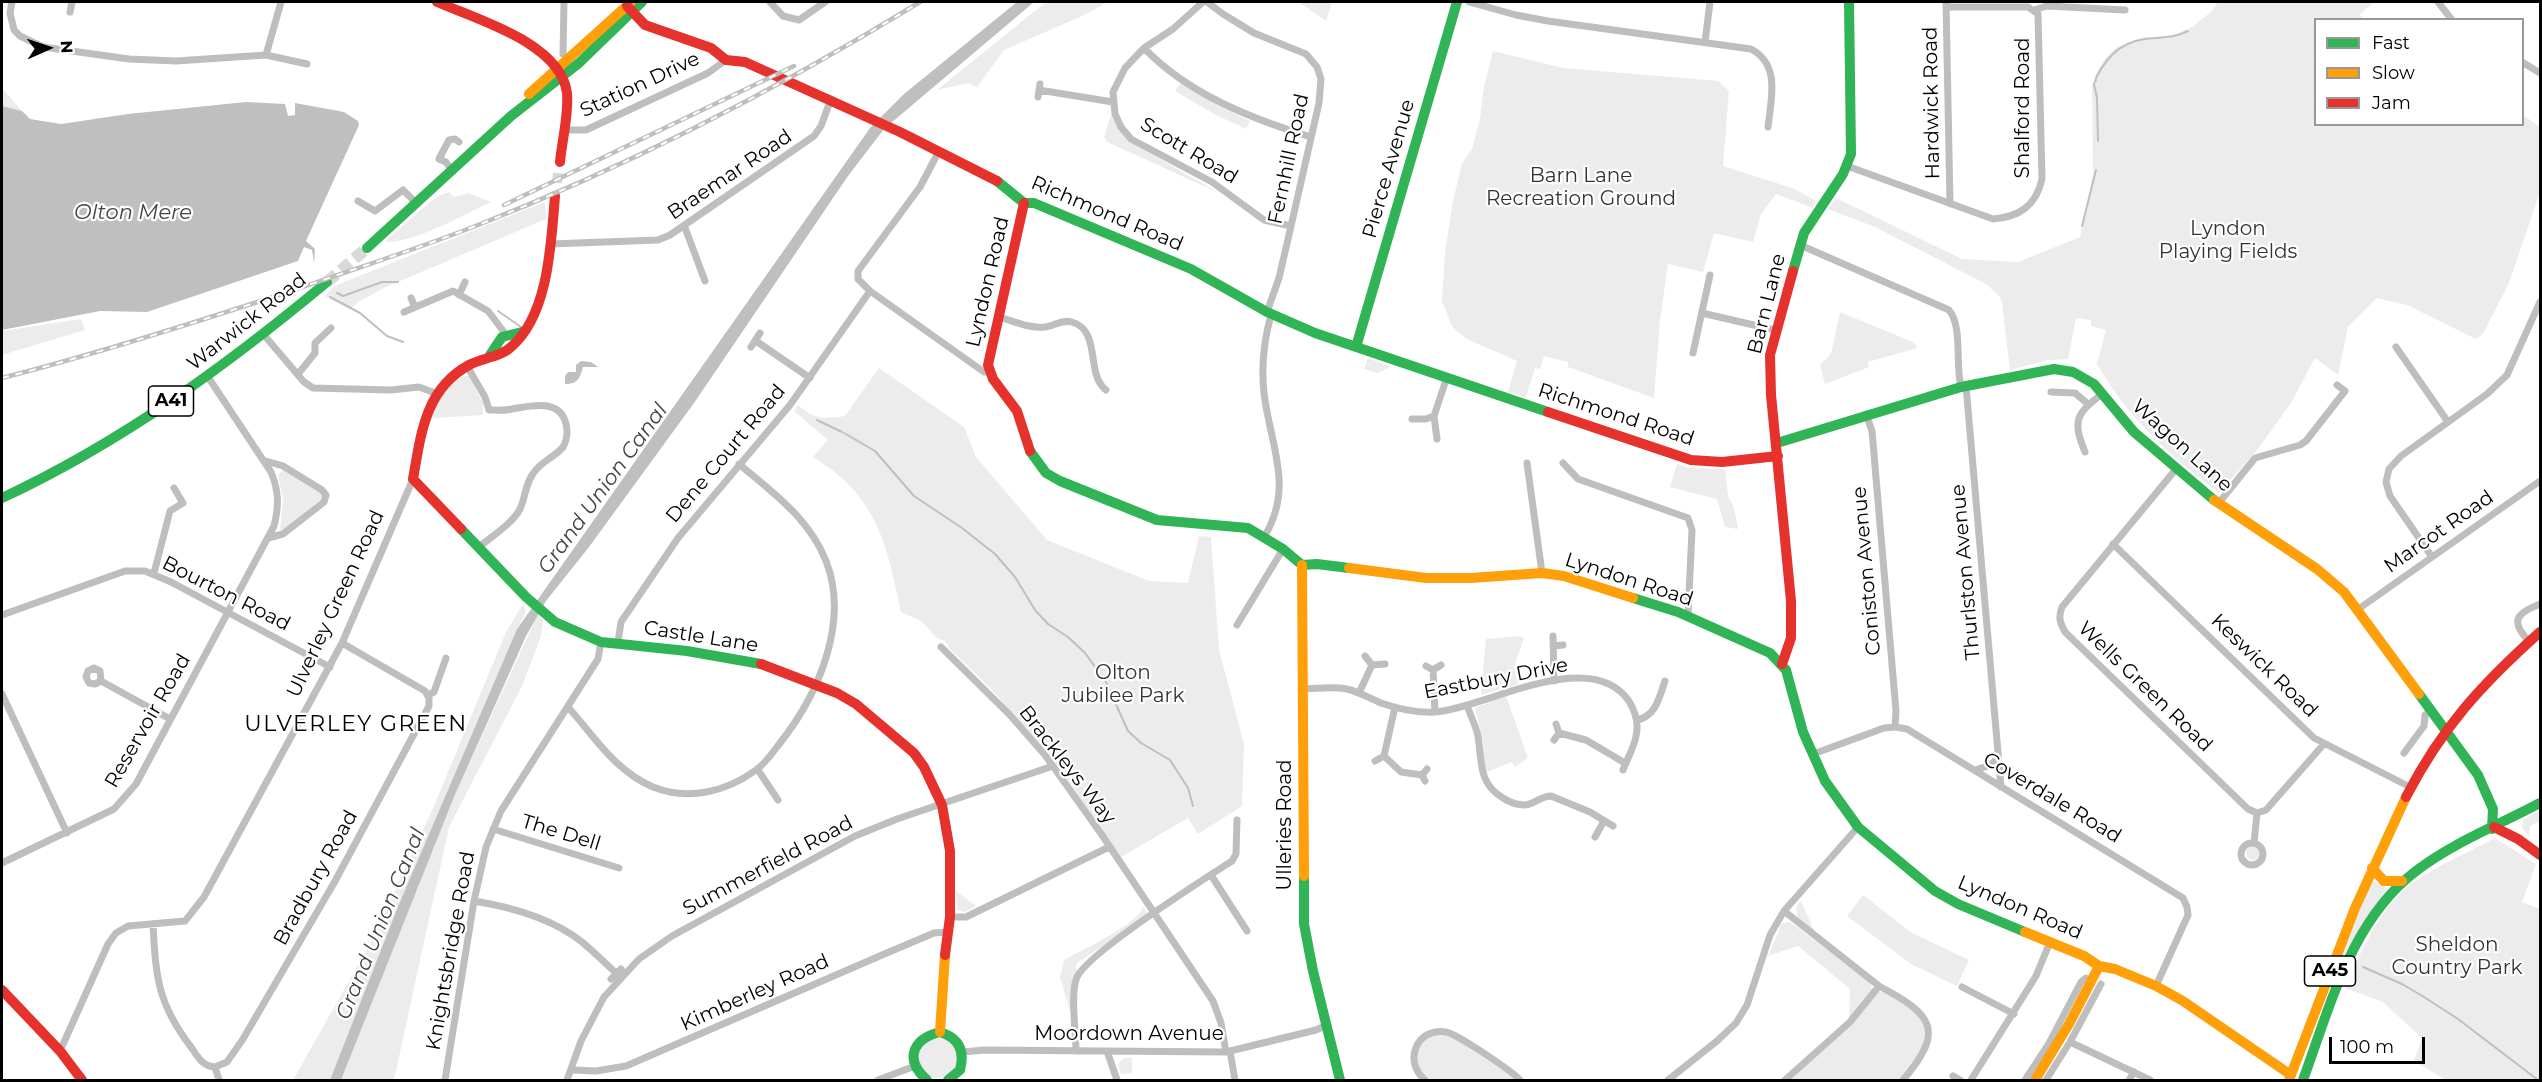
<!DOCTYPE html>
<html>
<head>
<meta charset="utf-8">
<style>
  body { margin:0 }
  #map { position:relative; width:2542px; height:1082px; overflow:hidden; background:#fff; font-family:Montserrat,sans-serif }
  canvas { display:block }
  .frame { position:absolute; inset:0; border:3px solid #000; pointer-events:none }
  .legend { position:absolute; left:2314px; top:18px; width:210px; height:108px; box-sizing:border-box; background:#fff; border:2px solid #999; margin:0; padding:8px 10px; list-style:none; font-size:18px; color:#000 }
  .legend li { display:flex; align-items:center; gap:12px; height:30px }
  .legend b { width:30px; border:2px solid #999 }
  .north { position:absolute; left:18px; top:18px; width:60px; height:60px; -webkit-text-stroke:4px #fff; paint-order:stroke; rotate:87deg; font-size:16px; font-weight:700; line-height:24px; text-align:center; color:#000 }
  .north::after { content:''; display:block; margin:auto; width:21px; height:27px; background:#000; clip-path:polygon(50% 0,100% 100%,50% 72%,0 100%) }
  .scale { position:absolute; left:2329px; top:1037px; width:96px; height:27px; box-sizing:border-box; border:3px solid #000; border-top:0; padding-left:8px; font-size:18px; line-height:21px; white-space:nowrap; color:#000; -webkit-text-stroke:4px #fff; paint-order:stroke }
</style>
</head>
<body>
<div id="map">
<canvas width="2542" height="1082"></canvas>
<div class="frame"></div>
<ul class="legend">
<li><b style="height:8px;background:#30b455"></b>Fast</li>
<li><b style="height:8px;background:#ff9f0a"></b>Slow</li>
<li><b style="height:8px;background:#e5322d"></b>Jam</li>
</ul>
<div class="north">N</div>
<div class="scale">100 m</div>
</div>
<script>
const ctx = document.querySelector('canvas').getContext('2d');
ctx.lineJoin = 'round';
function fillPath(path, color) { ctx.fillStyle = color; ctx.fill(path, 'evenodd'); }
function strokePath(path, color, width, dash) { ctx.strokeStyle = color; ctx.lineWidth = width; ctx.lineCap = dash ? 'butt' : 'round'; ctx.setLineDash(dash || []); ctx.stroke(path); }
function drawText(font, color, halo, rows, align = 'center') {
  ctx.font = font + ' Montserrat,sans-serif'; ctx.lineWidth = 4.5; ctx.setLineDash([]); ctx.textBaseline = 'middle'; ctx.strokeStyle = halo; ctx.fillStyle = color; for (const [text, x, y, turn = 0] of rows) {
    ctx.save(); ctx.translate(x, y); ctx.rotate((+turn || 0) * Math.PI / 180); ctx.textAlign = isNaN(turn) ? turn : align; if (halo) ctx.strokeText(text, 0, 0); ctx.fillText(text, 0, 0); ctx.restore();
  }
}
fillPath(new Path2D(`
  M1046 2H1108L1080 17 1004 50 977 87 968 83 937 90Z
  M1301 2H1332L1326 21 1300 3Z
  M2218 2H2374L2359 15 2365 19 2316 20V124H2522L2523 115 2540 127V192L2509 283 2483 334 2476 339 2407 305 2377 298 2348 327 2338 375 2315 358 2291 403 2257 450 2219 493C2171 457 2127 417 2097 364L2106 330 2091 326V320L2076 318 2068 359 2048 360 2010 370 2002 303 2000 297 1986 284 1875 227 1828 209 1836 198 1962 259 2018 262 2080 237 2093 175 2092 84 2099 68 2107 56 2117 47 2140 38 2172 36 2192 27 2211 12Z
  M1493 51 1563 68 1718 81 1729 91 1723 166 1795 189 1816 201 1813 208 1776 194 1761 214 1753 242 1714 233 1703 272 1668 264 1660 320 1654 398 1568 367V362L1544 356 1540 369 1535 368 1526 397 1508 392 1517 361 1467 339 1458 332 1452 326 1442 301 1445 252 1453 201 1462 163 1472 149 1480 119 1484 87Z
  M1181 83 1219 106 1250 121 1246 129 1216 115 1175 91Z
  M2 88 22 111 2 106Z
  M1111 115 1121 132 1129 141 1219 193 1107 142 1104 137Z
  M449 192 454 197 468 193 491 202C470 212 406 247 385 241L436 197Z
  M545 202 546 219 386 287 358 302 350 309 325 296 334 286Z
  M1840 312 1910 341 1915 344 1917 348 1868 362 1869 367 1825 384 1820 365 1831 354Z
  M81 319 85 330 2 355V331Z
  M1368 358 1391 367 1377 373 1364 369Z
  M879 368 964 427 976 457 1047 540 1149 581 1188 583 1199 536 1211 537 1219 650 1244 744 1242 806 1198 834 1188 818 1121 857 1051 756 992 690 949 648 945 641 937 638 921 621 901 612C887 543 877 496 813 457L828 440 794 411 798 405C814 419 824 419 845 416Z
  M469 376 483 403V415L432 418C438 401 448 376 469 376Z
  M1677 464 1690 468 1725 469 1728 496 1734 508 1738 529 1725 527 1717 499 1670 487Z
  M283 470 322 494 323 497 284 530H280L283 499 278 475Z
  M523 604 526 612 517 629 399 904 330 1080H293L371 942 434 806 506 632Z
  M538 614 543 621 541 636 522 686 449 827 394 1080H341L454 797Z
  M1519 636 1524 638 1514 667 1518 684 1481 695 1486 639Z
  M1506 696 1528 758 1515 767 1512 762 1484 773 1483 741 1475 708Z
  M2540 810V821L2530 826 2529 836 2522 828 2523 820Z
  M2495 838 2536 864 2522 902 2540 909V1080H2446L2414 1061 2422 1038 2383 1002 2345 988C2361 952 2377 912 2409 886 2429 869 2471 851 2495 838Z
  M2246 853a7 7 0 1 1 14 0a7 7 0 1 1-14 0Z
  M2371 881H2374L2387 888V891L2339 962Z
  M956 891 976 906 965 912 957 910Z
  M1863 895 1912 933 1969 960 1957 986 1911 964 1847 916Z
  M1801 901 1815 933 1798 920 1796 907Z
  M1143 906 1148 915 1076 964 1077 970 1072 981 1073 1008 1070 1011 1060 977 1064 960C1080 951 1141 923 1143 906Z
  M1790 922 1870 982 1872 989 1849 1018 1850 989 1798 946 1768 956 1782 923Z
  M1876 992C1885 991 1891 995 1899 999 1939 1020 1926 1054 1900 1080H1791Z
  M1438 1034H1448L1517 1080H1428L1418 1068 1417 1050 1428 1037Z
  M918 1058a20 20 0 1 1 40 0a20 20 0 1 1-40 0Z
  M1124 1058H1132V1073L1121 1074 1118 1064Z`), '#ececec');
fillPath(new Path2D(`
  M1017 2H1034L884 129 848 176 694 403 589 547 546 601 526 636 454 797 341 1080H330L399 904 517 629 870 128 904 94Z
  M246 102 285 104 288 116 295 115V103L344 112 358 121 359 125 306 241 315 249 314 263 312 250 304 247 298 261 147 312 100 311 2 330V106L22 111 30 119 61 124 128 114Z
  M581 361 591 362 598 367H583C580 378 578 384 565 384V376L568 372H576V365Z`), '#bfbfbf');
strokePath(new Path2D(`
  M2096 78C2109 52 2126 39 2155 38 2168 37 2176 37 2188 31
  M2095 82 2096 80
  M2094 84 2097 98 2098 141
  M2082 226 2096 170
  M337 293 343 296 382 282H398
  M330 297 360 313 387 336 403 342
  M498 311 521 327
  M817 420 842 432
  M844 433 875 451 914 496 962 528 995 554 1015 577 1035 610 1048 624 1068 637 1085 653 1106 682 1128 731 1141 743 1170 760 1188 788 1193 806
  M2363 967 2402 984 2424 997 2458 1019 2538 1080`), '#bfbfbf', 2);
strokePath(new Path2D(`
  M557 183 558 173`), '#d9d9d9', 10, [10, 5]);
strokePath(new Path2D(`
  M327 282 367 248`), '#d9d9d9', 12, [12, 6]);
strokePath(new Path2D(`
  M12 2 10 13 14 30 20 36 43 47 129 59 176 61 266 55 281 2
  M770 2 783 16 799 20 825 2
  M1203 2 1173 29 1144 48 1125 68 1113 92 1115 114 1121 127 1131 139 1212 182 1264 220 1291 226
  M1207 2 1223 14 1254 33 1306 54 1317 67 1321 79 1319 103 1291 226 1279 278 1267 312
  M1469 2 1516 15 1548 21 1751 49C1781 65 1771 99 1768 127
  M1946 2 1950 204
  M2438 2 2452 20
  M2034 10 2047 6 2125 10
  M70 12 72 2
  M1705 42 1710 2
  M1144 48C1188 94 1252 119 1311 137
  M563 54 564 2
  M266 55 307 64
  M2522 62 2540 73
  M1039 90 1113 102
  M1038 97 1040 84
  M565 130H586L708 73 726 60
  M939 151 920 187 858 271V279L870 291 984 372H990
  M1847 166 1993 219C2019 217 2036 206 2042 179L2038 14 2028 7H1946
  M452 171 446 162 439 159 449 140 455 139 459 142
  M358 201 375 211 403 190 416 203
  M684 225 705 281
  M550 244 658 240 670 235 814 136 821 126 831 99
  M1800 245 1949 310C1963 327 1955 364 1961 387
  M459 295 465 282
  M411 298 415 307
  M404 312 453 291 488 311 507 336
  M1702 313 1775 330
  M999 317C1013 321 1030 329 1045 327 1054 326 1062 319 1072 322 1102 331 1085 374 1106 390
  M264 335 304 382 313 388 391 390 419 387 435 393
  M756 341 810 378
  M751 347 760 333
  M2396 347 2448 422
  M1693 353 1710 275
  M467 366 485 397 489 410C496 410 504 411 512 409 531 406 560 398 566 424 568 431 567 441 563 447 556 456 542 461 535 471 525 483 526 496 520 509 512 524 492 536 479 547
  M298 374 315 353V343L331 328
  M1966 386 2001 787
  M2051 392 2075 393 2088 404
  M1866 414 1872 431 1896 711 1895 727
  M1412 419H1426L1434 416
  M1437 439 1434 416 1447 377
  M2085 452C2072 420 2076 414 2103 393
  M266 461 283 466 322 490 326 495 324 502 283 534 268 538
  M1527 463 1542 573
  M1563 463 1578 479 1688 518 1692 530 1688 616
  M2176 469 2062 607C2058 617 2060 623 2065 632L2248 809 2257 813 2266 810 2323 745
  M2218 504 2255 458 2300 445 2306 441 2345 391 2337 385
  M1264 537C1295 487 1270 445 1264 393 1261 366 1264 340 1271 315
  M2113 544 2314 738 2410 787
  M2432 557 2390 496 2386 482 2389 469 2401 456 2487 394 2507 375 2540 302
  M154 573 170 511 183 503 174 488
  M2357 610 2540 481
  M2 615 125 571H145L171 582 330 667
  M1237 625 1283 549
  M1553 636 1554 681
  M2529 641C2509 621 2517 613 2540 604
  M618 642 621 622 678 538 790 405 870 291
  M1554 646 1563 645
  M941 647 1009 714 1045 755 1102 835 1213 1001 1221 1023 1226 1052
  M1365 656 1372 665 1385 664
  M1426 666 1433 670 1441 665
  M1433 670 1435 712
  M101 681 100 671 94 668 88 671 86 677 89 683 95 684 101 681 170 719
  M1301 689C1316 689 1332 686 1347 689 1359 692 1370 698 1381 703 1398 709 1417 713 1435 712 1486 708 1590 645 1629 701 1635 711 1639 724 1636 736 1634 748 1627 759 1623 770
  M1359 693 1372 665
  M2 694 67 833
  M428 695 434 692 446 658
  M1467 705C1470 715 1476 726 1478 736 1482 762 1478 783 1503 798 1509 802 1517 805 1525 805 1535 804 1541 796 1551 796L1590 812 1613 826
  M568 707C594 736 615 771 653 787 688 801 726 792 756 770 765 764 773 752 780 743 818 695 850 622 826 561 809 518 773 493 739 464
  M1637 720C1656 716 1659 698 1665 681
  M1559 733 1586 740 1625 763
  M1554 740 1559 733 1556 724
  M2404 753 2424 726 2425 715 2431 710
  M1813 754 1884 728 1895 727 1907 729 2183 898 2187 907 2188 915 2156 986
  M1384 756 1401 772 1422 775
  M1375 761 1384 756 1395 707
  M758 770 778 800
  M1975 770 1991 765 1998 757
  M1425 781 1422 775 1427 769
  M493 829 619 868
  M1595 837 1604 821
  M2254 843 2257 813
  M2241 854a11 11 0 1 1 22 0a11 11 0 1 1-22 0Z
  M2 863 114 809 136 784 274 526C279 506 279 491 271 472L208 377
  M1211 875 1247 931
  M474 901C511 907 552 918 582 942 594 952 605 963 616 973
  M1784 911 1879 986
  M950 917H966L1109 847
  M153 926C156 978 158 1004 191 1047 198 1057 202 1066 215 1067L219 1080
  M611 979 621 969
  M1962 987 2014 1014
  M2070 1042 2150 1080
  M60 1051 108 944 116 933 128 926 185 921 204 897 342 643 413 479
  M1076 1051C1076 1032 1070 992 1077 977 1089 952 1204 879 1232 861L1236 854 1237 820
  M1107 1051 1117 1080
  M1230 1051 1235 1080
  M963 1052 984 1050 1226 1052 1316 1030 1327 1025
  M215 1067 227 1062 243 1039 334 883 429 706V698L425 691 342 643
  M573 1070 596 1071 626 1066 882 955 934 933 947 932
  M1953 1076 1960 1080
  M445 1080 474 901 486 847 501 811 598 659 601 642
  M567 1080 581 1041 604 997 639 959 672 936 855 836 897 819 1053 766
  M878 1080 915 1066
  M1425 1080C1403 1062 1416 1027 1446 1032 1457 1034 1512 1071 1520 1080
  M1668 1080 1717 1041 1736 1023 1747 1005 1770 935 1784 911 1858 827
  M1785 1080 1850 1022 1879 986C1932 1014 1946 1030 1903 1080
  M1971 1080 2036 976 2050 942
  M2025 1080 2048 1045 2081 982 2086 978 2091 981
  M2046 1080 2070 1042 2101 984
  M2129 1080 2134 1072`), '#bebebe', 7);
strokePath(new Path2D(`
  M997 181 1024 203H1034L1191 269 1267 312 1315 333 1548 412
  M367 248 511 116 579 63 642 2
  M1793 271 1804 233 1843 174 1851 154 1849 2
  M1356 347 1457 2
  M490 355 502 337 522 332
  M1777 443 1961 387 2054 369 2073 372 2094 384 2134 432 2214 500
  M1030 451 1046 473 1060 481 1157 520 1248 528 1283 549 1302 565 1317 564 1349 568
  M2 498C122 442 226 366 327 282
  M461 529 526 597 555 622 601 642 687 651 761 664
  M1633 598 1678 612 1770 653 1786 670 1803 732 1825 781 1858 827 1935 891 1958 904 2025 932
  M2419 694 2478 775 2493 809 2492 829
  M1304 876V924L1313 971 1340 1080
  M927 1080C904 1060 912 1039 940 1032 959 1038 965 1051 960 1070L948 1080
  M2303 1080C2330 1007 2351 920 2416 871 2454 842 2499 825 2540 803`), '#30b455', 10);
strokePath(new Path2D(`
  M529 94 631 2
  M2214 500 2317 569 2344 592 2419 694
  M1302 565 1304 876
  M1349 568 1426 578H1471L1542 573 1564 576 1633 598
  M2372 868 2384 881H2402
  M2025 932 2084 956 2099 966 2115 969 2156 986 2183 1001 2291 1075
  M940 1032 945 955
  M2035 1080 2069 1024 2099 966
  M2289 1080 2355 908 2406 797`), '#ff9f0a', 10);
strokePath(new Path2D(`
  M437 2C476 19 561 43 567 93 569 115 562 140 560 162
  M627 6 645 25 711 48 726 60 745 62 900 132 997 181
  M1024 203 988 365 993 379 1017 411 1030 451
  M1548 412 1691 460 1722 462 1778 456
  M461 529 413 479C421 434 425 389 469 365 482 358 501 357 511 347 549 315 551 242 555 196
  M761 664 837 693 856 704 914 753 924 767 942 805 950 851V917L945 955
  M1782 664 1791 638V601L1771 395 1770 355 1793 271
  M2406 797C2442 727 2482 684 2540 632
  M2494 827 2518 839 2540 855
  M2 990 60 1051 82 1080`), '#e5322d', 10);
const rail = new Path2D(`
  M504 205 794 66
  M2 378C100 353 197 322 294 290 354 269 414 250 473 227 629 166 778 89 920 2`);
strokePath(rail, '#bebebe', 4.5);
strokePath(rail, '#fff', 2, [7]);
for (const [x, y, w] of [
  [171,401,45],
  [2330,971,51]
]) { const box = new Path2D(); box.roundRect(x - w / 2, y - 15, w, 30, 4.5); ctx.fillStyle = '#fff'; ctx.fill(box); strokePath(box, '#000', 1.5); }
drawText('bold 18px', '#000', null, [
  ["A41",171,401],
  ["A45",2330,971]
]);
drawText('20px', '#000', '#fff', [
  ["Station Drive",640,85,-25],
  ["Hardwick Road",1932,103,-91],
  ["Shalford Road",2023,108,-90],
  ["Scott Road",1189,151,31],
  ["Fernhill Road",1289,159,-78],
  ["Pierce Avenue",1389,169,-74],
  ["Braemar Road",730,175,-34],
  ["Richmond Road",1107,214,23],
  ["Lyndon Road",988,282,-77],
  ["Barn Lane",1767,304,-76],
  ["Warwick Road",247,322,-38],
  ["Richmond Road",1616,415,18],
  ["Wagon Lane",2182,446,42],
  ["Dene Court Road",726,454,-50],
  ["Marcot Road",2439,532,-35],
  ["Coniston Avenue",1867,571,-95],
  ["Thurlston Avenue",1966,572,-95],
  ["Lyndon Road",1629,580,18],
  ["Bourton Road",226,594,27],
  ["Ulverley Green Road",336,604,-65],
  ["Castle Lane",701,637,9],
  ["Keswick Road",2264,666,44],
  ["Eastbury Drive",1496,679,-11],
  ["Wells Green Road",2145,687,44],
  ["Reservoir Road",148,721,-60],
  ["Brackleys Way",1067,765,52],
  ["Coverdale Road",2052,798,31],
  ["Ulleries Road",1285,825,-90],
  ["The Dell",561,833,17],
  ["Summerfield Road",768,866,-28],
  ["Bradbury Road",316,878,-61],
  ["Lyndon Road",2020,908,23],
  ["Knightsbridge Road",451,951,-80],
  ["Kimberley Road",755,993,-24],
  ["Moordown Avenue",1129,1034]
]);
drawText('20px', '#333', '#fff', [
  ["Barn Lane",1581,176],
  ["Recreation Ground",1581,199],
  ["Lyndon",2228,229],
  ["Playing Fields",2228,252],
  ["Olton",1123,673],
  ["Jubilee Park",1123,696],
  ["Sheldon",2457,945],
  ["Country Park",2457,968]
]);
drawText('italic 21px', '#444', '#fff', [
  ["Olton Mere",133,213],
  ["Grand Union Canal",603,489,-54],
  ["Grand Union Canal",381,924,-68]
]);
ctx.letterSpacing = '1.5px';
drawText('22px', '#000', '#fff', [
  ["ULVERLEY GREEN",356,725]
]);
ctx.letterSpacing = '0px';
</script>
</body>
</html>
